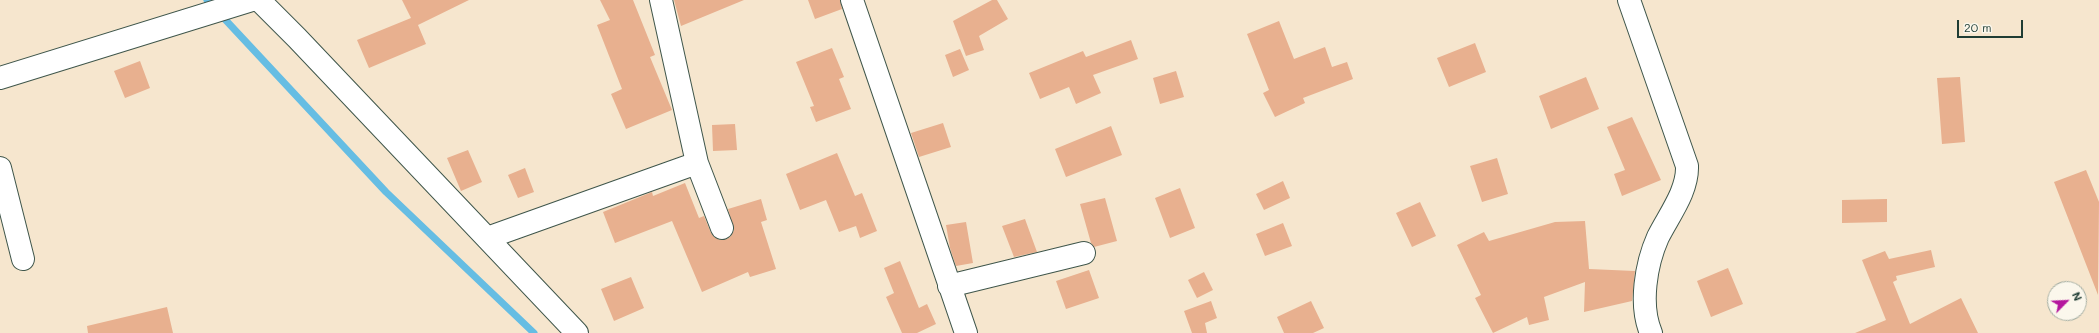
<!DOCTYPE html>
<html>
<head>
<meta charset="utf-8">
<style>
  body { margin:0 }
  #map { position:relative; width:2099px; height:333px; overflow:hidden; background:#f6e6ce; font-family:Mali,sans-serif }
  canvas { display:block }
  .north { position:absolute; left:2047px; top:281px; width:40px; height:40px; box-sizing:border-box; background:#fbf7ec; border:1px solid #a3ada2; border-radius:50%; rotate:66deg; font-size:11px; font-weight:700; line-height:16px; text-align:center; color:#1f3d34 }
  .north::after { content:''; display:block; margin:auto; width:14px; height:18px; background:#b5179e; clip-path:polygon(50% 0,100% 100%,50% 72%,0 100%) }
  .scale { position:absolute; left:1957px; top:20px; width:66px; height:18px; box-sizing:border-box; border:2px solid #1f3d34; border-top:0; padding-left:5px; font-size:12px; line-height:14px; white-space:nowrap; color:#1f3d34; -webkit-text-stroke:3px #fbf7ec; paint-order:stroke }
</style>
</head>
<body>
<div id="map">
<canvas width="2099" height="333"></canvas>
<div class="north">N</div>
<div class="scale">20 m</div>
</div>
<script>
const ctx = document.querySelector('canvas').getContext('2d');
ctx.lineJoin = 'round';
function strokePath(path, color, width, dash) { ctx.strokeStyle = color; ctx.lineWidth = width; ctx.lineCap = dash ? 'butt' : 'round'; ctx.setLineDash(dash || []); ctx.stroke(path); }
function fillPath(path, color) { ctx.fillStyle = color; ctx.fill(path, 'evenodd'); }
strokePath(new Path2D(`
  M207 0 386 192 534 333`), '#66bde3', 7);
fillPath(new Path2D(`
  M402 0H469L418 25 426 44 369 68 357 40 411 18Z
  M600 0H633L655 55 650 57 672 110 626 129 611 94 622 89 597 25 610 20Z
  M674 0H744L681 26Z
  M808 0H840L842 9 815 19Z
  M992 0H997L1008 19 979 36 984 50 966 56 953 21Z
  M1279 21 1294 59 1325 47 1332 67 1347 62 1353 79 1303 98 1305 103 1275 117 1263 93 1269 90 1247 34Z
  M1131 40 1138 59 1093 75 1101 93 1076 104 1069 87 1040 99 1029 73 1083 51 1086 57Z
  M1475 43 1486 72 1449 87 1437 58Z
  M832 48 844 77 839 79 851 109 816 122 810 107 814 106 796 62Z
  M960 49 969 70 953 77 945 55Z
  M140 61 150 88 125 98 114 71Z
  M1176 71 1184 97 1160 104 1153 78Z
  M1586 77 1599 109 1551 129 1539 96Z
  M1960 77 1965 142 1942 144 1937 78Z
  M1632 117 1661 180 1622 196 1614 174 1625 170 1607 127Z
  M943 123 951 147 919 157 911 133Z
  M735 124 737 150 713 151 712 125Z
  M1111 126 1122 155 1066 177 1055 149Z
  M468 150 482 182 461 191 447 158Z
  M837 153 855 196 862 193 877 231 860 238 856 226 839 232 826 200 800 210 786 174Z
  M1497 158 1508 194 1482 202 1470 166Z
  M525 168 534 192 518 198 508 175Z
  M2086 170 2099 202 2098 295 2054 182Z
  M1283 181 1290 198 1264 210 1256 194Z
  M685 183 699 218 704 216 711 233 714 237 720 240 727 239 731 236 734 230 728 209 761 199 767 220 761 222 776 269 750 277 748 272 702 292 672 221 615 243 603 212 652 192 653 196Z
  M1180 188 1195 228 1170 238 1155 198Z
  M1105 198 1117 241 1094 247 1091 243 1080 204Z
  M1887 199V222L1842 223V200Z
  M1420 202 1436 236 1412 247 1396 213Z
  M1025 219 1037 252 1014 257 1002 226Z
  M1585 221 1589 269 1635 271 1632 301 1584 312 1585 282 1544 297 1549 320 1529 325 1527 317 1493 333 1475 298 1481 295 1457 245 1484 232 1489 241 1555 222Z
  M966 222 973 263 956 266 950 248 946 225Z
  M1283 223 1292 246 1265 256 1256 234Z
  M1931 250 1935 267 1896 276 1897 280 1893 282 1910 324 1961 298 1978 333H1855L1886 320 1862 260 1885 251 1889 259Z
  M900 261 919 308 927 304 936 324 917 333H902L886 297 894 293 884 268Z
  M1728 268 1743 304 1711 317 1697 281Z
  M1089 270 1099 298 1066 309 1056 281Z
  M1204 272 1213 290 1197 298 1188 280Z
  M631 277 644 308 614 321 601 289Z
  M1211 301 1217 318 1205 323 1207 333H1192L1184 311Z
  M1311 301 1324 328 1313 333H1284L1277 317Z
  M167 307 173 333H88L87 326Z`), '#e8b08f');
const minor = new Path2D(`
  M259 0 297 38 577 333
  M661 0 697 163 722 228
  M852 0 966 333
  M1629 0 1687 166C1688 191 1669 215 1658 237 1646 264 1639 305 1651 333
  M0 78 252 0
  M0 168 23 259
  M487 238 697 163
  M949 286 1084 253`);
strokePath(minor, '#3f564b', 24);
strokePath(minor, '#fff', 22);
</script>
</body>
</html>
